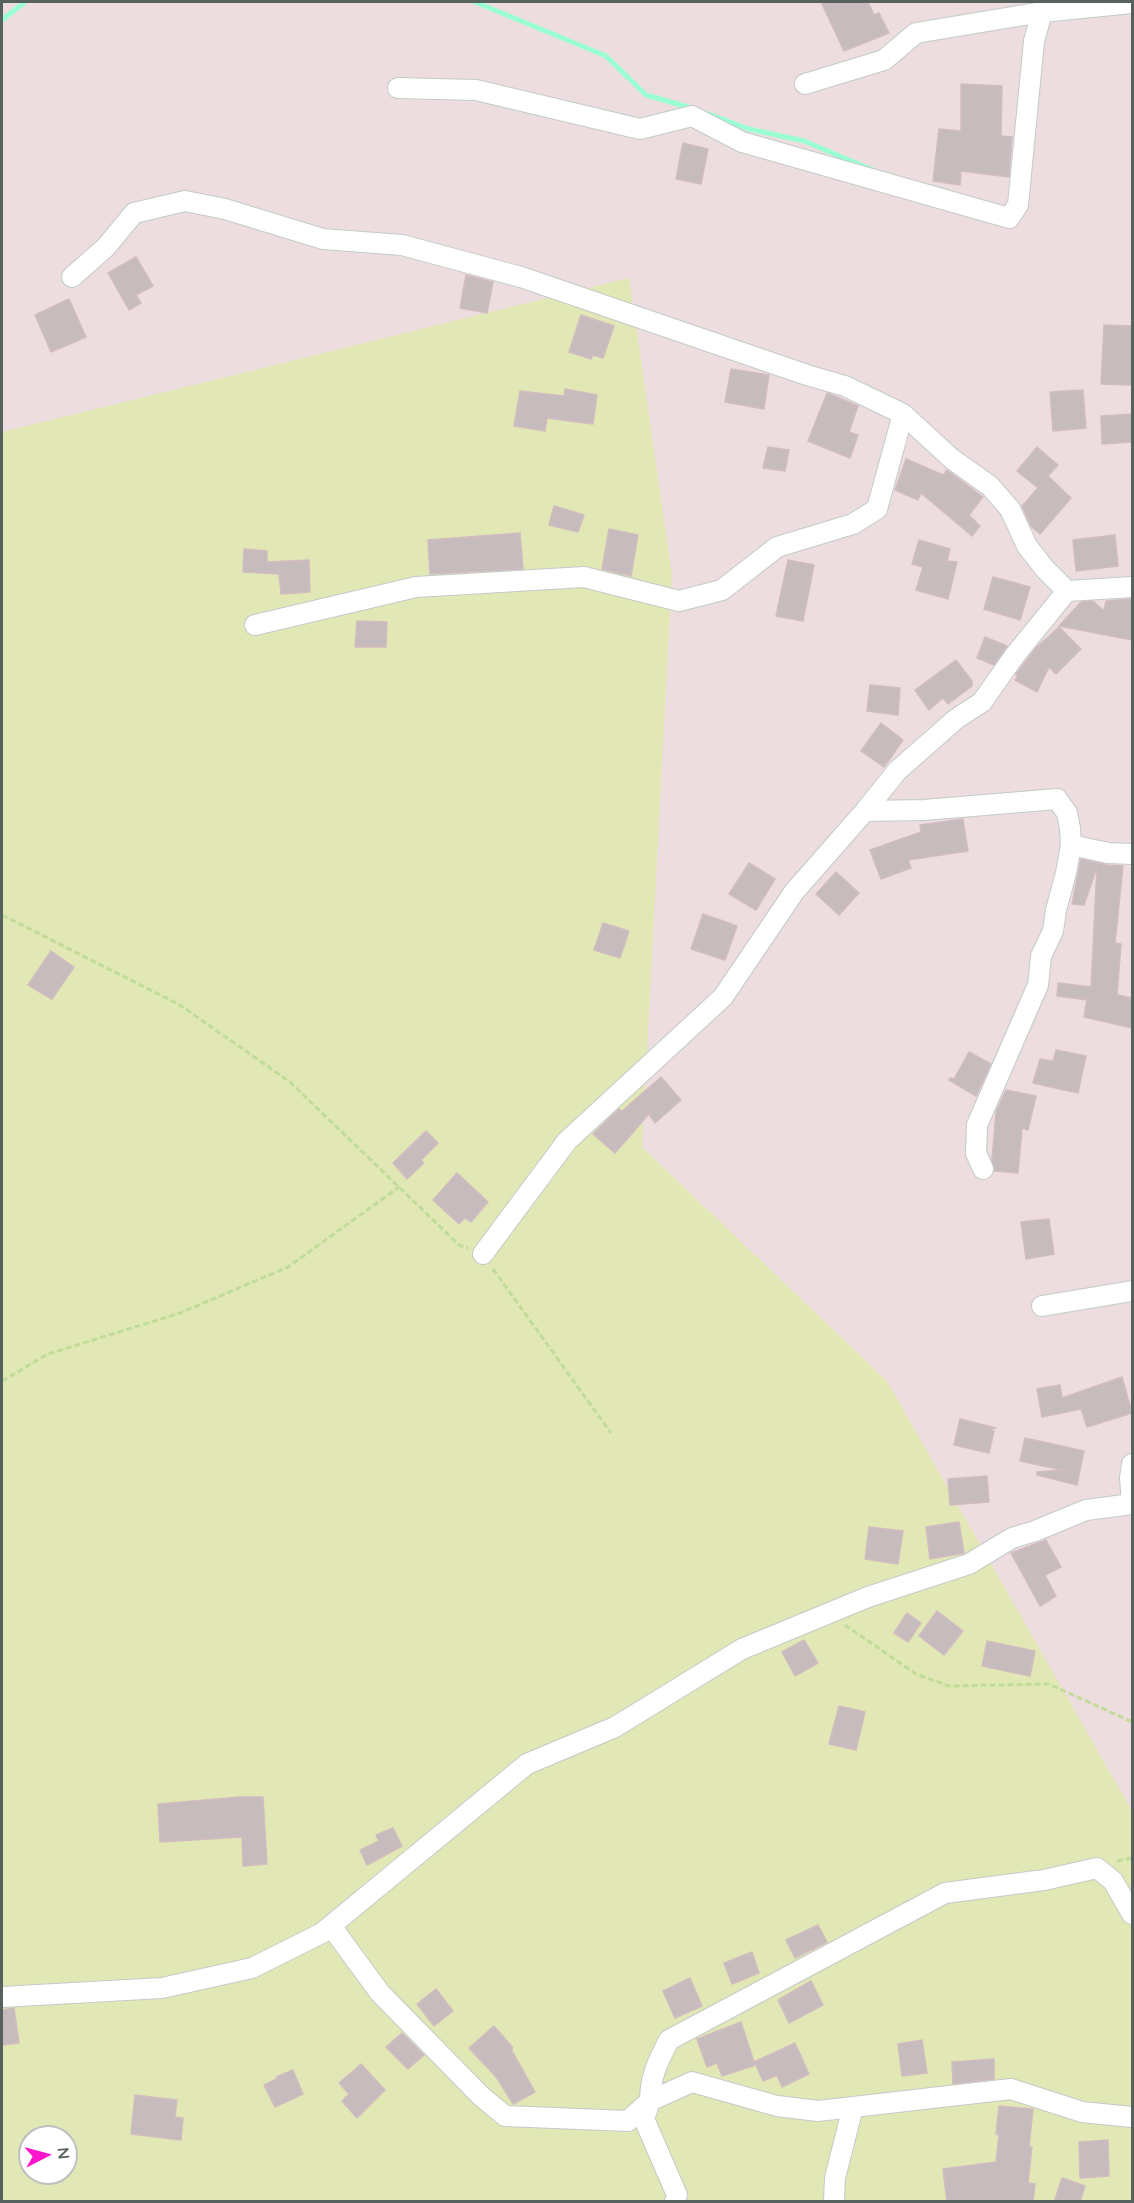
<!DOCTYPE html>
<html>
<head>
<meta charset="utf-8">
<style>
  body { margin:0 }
  #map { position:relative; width:1134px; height:2203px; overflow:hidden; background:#eddddf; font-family:Quicksand,sans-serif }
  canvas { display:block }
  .frame { position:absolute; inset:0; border:3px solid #57615e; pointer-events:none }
  .north { position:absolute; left:18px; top:2125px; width:60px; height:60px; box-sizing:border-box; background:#fff; border:2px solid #bcc0bf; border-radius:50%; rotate:84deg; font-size:16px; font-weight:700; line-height:24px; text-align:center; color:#57615e }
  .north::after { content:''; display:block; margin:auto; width:21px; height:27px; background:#fc15cb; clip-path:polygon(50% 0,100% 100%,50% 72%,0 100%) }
</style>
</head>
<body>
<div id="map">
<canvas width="1134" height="2203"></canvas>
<div class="frame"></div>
<div class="north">N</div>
</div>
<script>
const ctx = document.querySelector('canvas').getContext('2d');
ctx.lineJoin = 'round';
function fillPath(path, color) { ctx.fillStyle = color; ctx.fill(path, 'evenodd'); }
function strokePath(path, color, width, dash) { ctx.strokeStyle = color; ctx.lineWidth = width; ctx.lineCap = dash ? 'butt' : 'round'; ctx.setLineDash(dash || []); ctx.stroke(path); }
fillPath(new Path2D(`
  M629 278 672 574 642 1147 887 1381 1132 1811V2201H2V432ZM30 2137H66V2173H30Z`), '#e1e8b6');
strokePath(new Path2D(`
  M475 2 606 56 646 95 695 109
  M2 20 25 2
  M706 113 749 129 804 141 873 170`), '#9bffd4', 5);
const building = new Path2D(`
  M821 2H868L874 15 879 13 889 33 844 51Z
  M961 84 1002 86 1001 136 1012 137 1009 177 961 171 960 185 933 181 939 129 961 131Z
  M683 143 708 149 701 184 676 179Z
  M136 257 153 286 136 295 141 303 129 310 108 273Z
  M466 275 493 282 487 313 460 308Z
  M69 299 86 337 51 352 35 315Z
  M581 315 614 326 603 358 593 355 591 359 569 352Z
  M1104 325 1132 326V385L1101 384Z
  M731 369 769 375 764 409 725 402Z
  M565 389 597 395 593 424 547 418 545 431 514 426 520 391 564 396Z
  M1083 390 1086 428 1053 431 1050 392Z
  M827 393 858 406 849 432 858 435 850 458 808 441Z
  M1132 414V442L1102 444 1101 416Z
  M768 447 789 450 785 471 763 468Z
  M1037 447 1058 465 1048 476 1071 498 1040 534 1031 526 1022 506 1038 488 1017 471Z
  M906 459 943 475 947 470 983 497 969 515 980 526 972 536 921 493 918 500 895 490Z
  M554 506 584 515 578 532 549 525Z
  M609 529 638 535 631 576 602 569Z
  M520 533 523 569 430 574 428 540Z
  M1115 535 1118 566 1076 571 1073 540Z
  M919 540 950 549 947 561 957 562 948 599 916 590 923 567 912 564Z
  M244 549 267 551V562L309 560 310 592 281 594 279 574 243 572Z
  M788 560 814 565 803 621 776 616Z
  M993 577 1030 587 1020 620 984 609Z
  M1132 599V640L1059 626 1081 602 1093 601 1104 611 1106 601Z
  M357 621 387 622 386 647H355Z
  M1059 627 1081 649 1056 674 1049 667 1037 692 1015 680 1018 675 1016 674 1036 648Z
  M985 637 1007 646 994 665 977 658Z
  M956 660 972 681V686L948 704 943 698 929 710 915 690Z
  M870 685 900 688 898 715 867 711Z
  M881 723 903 740 884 767 861 751Z
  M963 819 968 851 908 860 911 868 881 879 870 850 921 832 920 825Z
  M1081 859 1106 865 1123 866 1115 943 1121 944 1117 995 1132 998V1028L1084 1017 1087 1000 1057 996 1058 983 1091 987 1097 867 1084 905 1072 904Z
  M749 863 775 879 756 910 729 894Z
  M836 872 859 893 839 915 816 894Z
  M703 914 737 926 725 960 691 949Z
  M603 923 629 931 620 958 594 950Z
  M51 951 74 967 52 999 28 985Z
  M1056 1050 1086 1056 1078 1093 1033 1083 1040 1059 1053 1061Z
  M969 1052 991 1064 976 1096 949 1080 950 1078 954 1079Z
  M661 1077 681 1100 655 1123 649 1114 615 1153 593 1134 619 1109 622 1111Z
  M1006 1090 1036 1096 1028 1130 1022 1128 1018 1173 995 1171 992 1159 996 1112Z
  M426 1131 438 1143 421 1160 424 1163 407 1179 393 1163Z
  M457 1173 488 1202 471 1222 465 1218 459 1224 433 1200Z
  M1049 1219 1054 1254 1026 1259 1021 1222Z
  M1122 1377 1132 1413 1087 1427 1081 1409 1042 1417 1037 1389 1060 1385 1062 1398Z
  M960 1419 996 1428 989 1429 994 1431 989 1453 954 1445Z
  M1025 1438 1084 1451 1077 1485 1037 1475V1472L1062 1470 1020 1461Z
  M987 1476 989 1502 950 1505 948 1479Z
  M959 1522 964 1553 930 1559 926 1527Z
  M869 1527 903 1531 898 1564 865 1559Z
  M1046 1540 1061 1567 1045 1575 1056 1596 1040 1606 1011 1553Z
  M937 1611 963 1631 944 1655 919 1636Z
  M907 1613 921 1623 908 1642 894 1633Z
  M804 1640 818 1663 795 1676 782 1652Z
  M987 1641 1035 1651 1030 1676 982 1666Z
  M839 1706 865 1712 856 1750 829 1744Z
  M240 1797H263L267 1864 243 1866 242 1837 160 1842 158 1804Z
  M393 1828 402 1846 367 1865 360 1850 379 1841 376 1835Z
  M818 1925 827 1942 795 1958 786 1940Z
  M752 1952 759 1973 732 1984 724 1963Z
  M690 1978 702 2006 675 2018 663 1991Z
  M811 1981 823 2005 789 2023 778 2000Z
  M436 1989 453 2011 434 2026 417 2004Z
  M14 2008 19 2043 2 2045V2010Z
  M741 2022 754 2062 795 2043 809 2074 782 2087 777 2075 763 2081 756 2065 722 2076 717 2063 707 2067 697 2039Z
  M494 2026 513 2048 511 2049 535 2092 513 2104 497 2078 469 2048Z
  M402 2033 424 2055 408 2069 386 2047Z
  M922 2040 927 2073 902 2076 898 2044Z
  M994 2059V2079L953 2084 952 2062Z
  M361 2064 385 2090 357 2118 342 2101 349 2094 339 2083Z
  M293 2070 303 2094 275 2107 264 2085 277 2079 276 2077Z
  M135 2095 177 2100 175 2117 183 2118 181 2140 131 2134Z
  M999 2106 1033 2109 1029 2147H1032L1028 2183 1035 2184 1033 2202H947L943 2169 996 2162 999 2135 996 2134Z
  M1108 2140 1109 2176 1080 2178 1079 2142Z
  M1062 2178 1085 2186 1080 2202H1054Z`);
fillPath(building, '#c6bbbd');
strokePath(building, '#d2bcbf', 1.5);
const minor = new Path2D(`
  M805 84 884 60 916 33 1042 12
  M398 88 476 90 640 129 692 116 742 142 1009 218 1018 205 1034 41 1042 12 1132 3
  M72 277 106 247 134 213 185 201 225 209 323 239 402 245 521 277 807 375 845 386 903 414 952 459 990 486 1010 509 1027 546 1045 569 1067 591 1132 587
  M255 625 416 587 584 577 679 601 722 590 777 547 853 524 877 509 903 414
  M865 811 924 810 1057 799 1067 813 1070 828 1071 845 1066 873 1056 910 1053 931 1041 956 1038 985 977 1125 976 1153 983 1169
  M1071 845 1108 853 1132 854
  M483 1254 567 1141 723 997 794 892 865 811 897 771 956 719 982 702 1015 655 1067 591
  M1042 1306 1132 1291
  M1132 1464 1130 1478 1132 1502
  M331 1926 380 1993 481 2096 505 2116 628 2121 650 2101C650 2077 658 2061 669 2040L945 1893 1044 1880 1097 1868 1113 1881 1132 1914
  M2 1997 162 1988 252 1968 322 1933 527 1764 615 1727 742 1649 868 1597 969 1564 1012 1538 1035 1531 1086 1510 1132 1504
  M675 2202 677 2195 644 2119 650 2101 692 2082 777 2106 818 2111 1011 2089 1082 2112 1132 2117
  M834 2202 835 2178 853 2107`);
strokePath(minor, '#c2cbc9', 22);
strokePath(new Path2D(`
  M2 915 180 1005 290 1082 459 1245 468 1248
  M493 1269 611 1433
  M2 1381 48 1354 180 1313 288 1267 399 1187
  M845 1625 916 1674 949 1686 1049 1684 1132 1722
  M1117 1861 1132 1858`), '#c1db98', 3, [6, 3]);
strokePath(minor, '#fff', 20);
</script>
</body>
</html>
